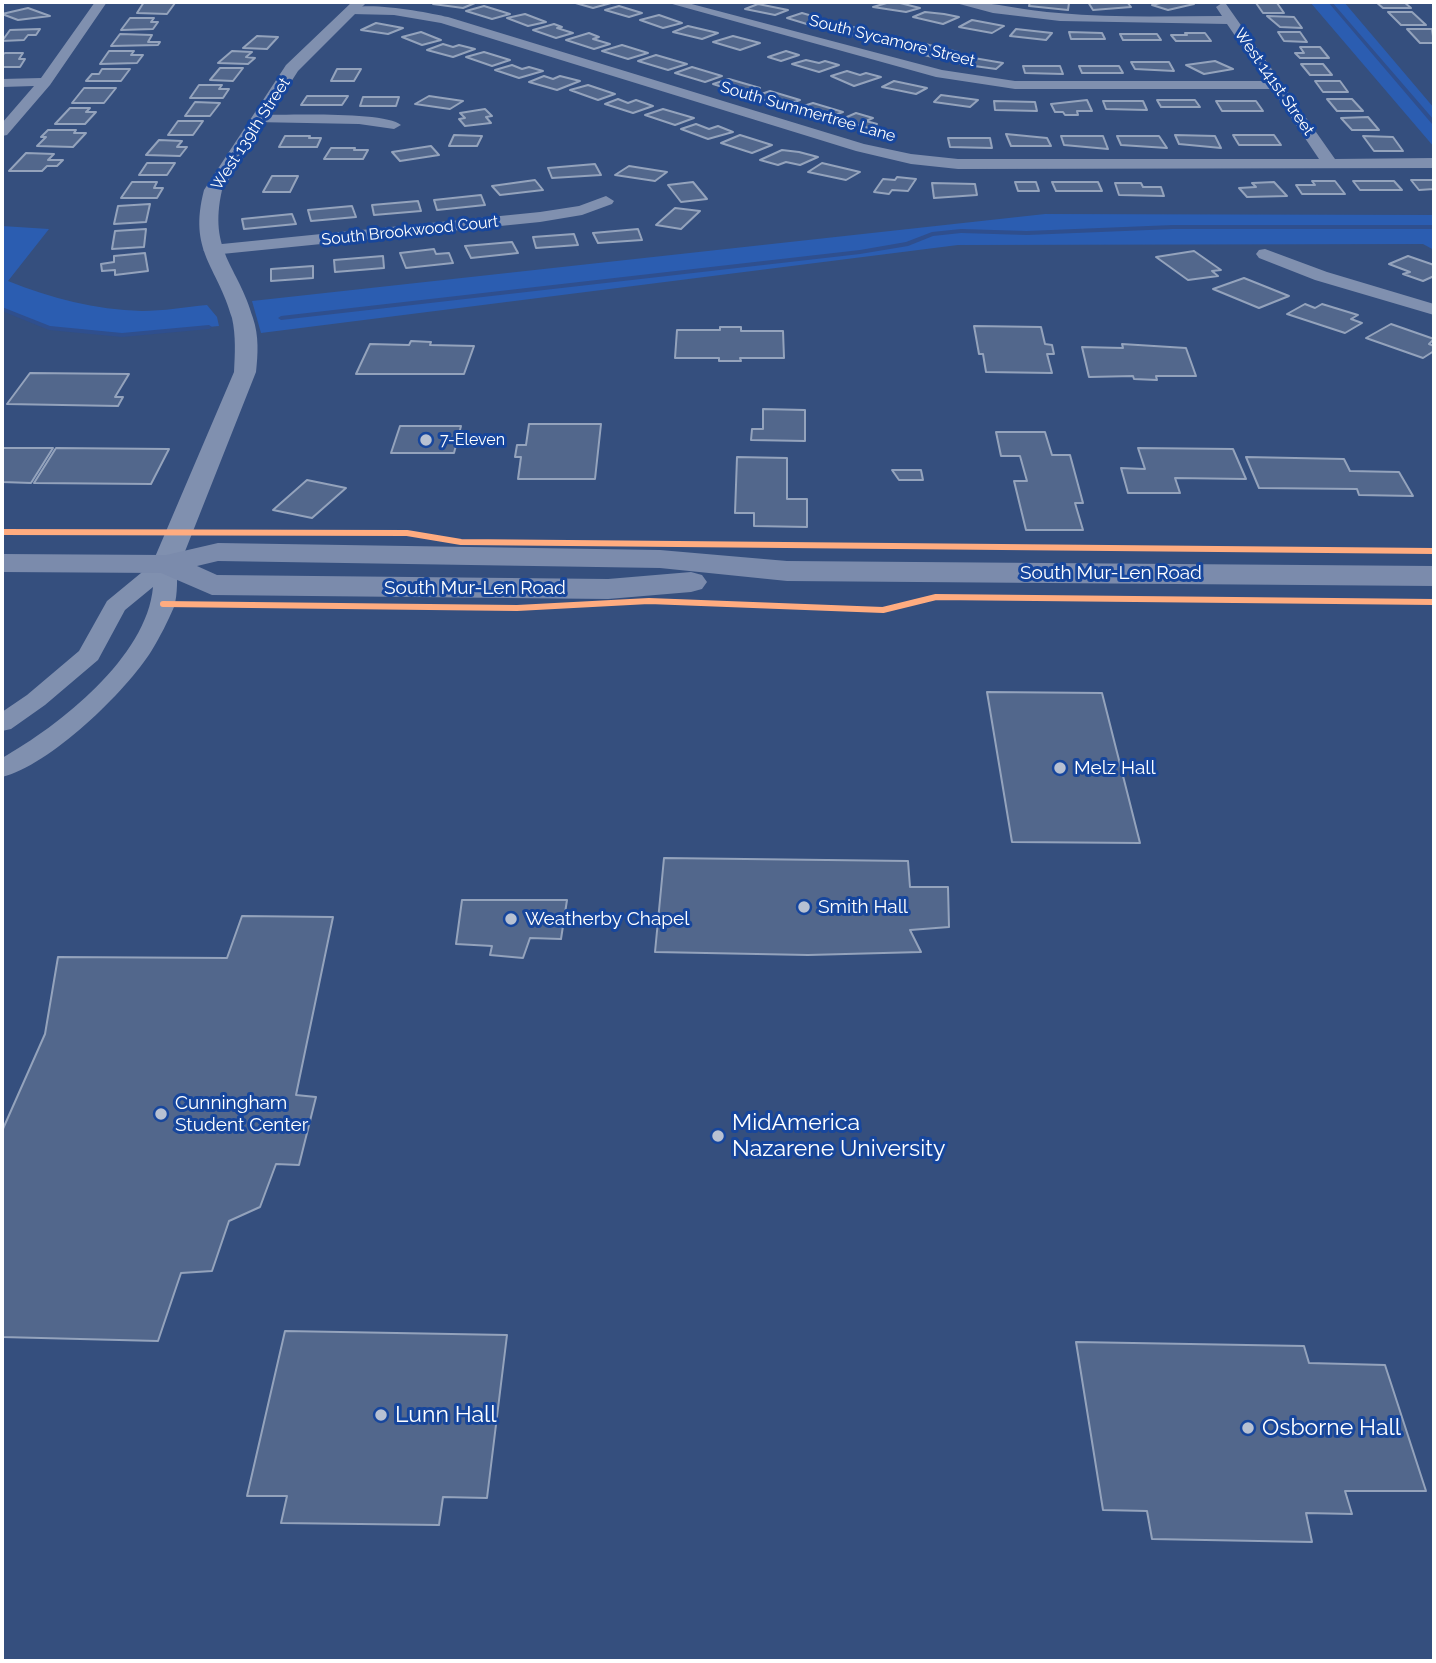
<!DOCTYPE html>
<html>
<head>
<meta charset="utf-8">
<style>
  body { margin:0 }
  #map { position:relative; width:1436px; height:1663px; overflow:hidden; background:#354f7e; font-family:Raleway,sans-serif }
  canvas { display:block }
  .frame { position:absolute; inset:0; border:4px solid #fff; pointer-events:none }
</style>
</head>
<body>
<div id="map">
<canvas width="1436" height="1663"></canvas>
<div class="frame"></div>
</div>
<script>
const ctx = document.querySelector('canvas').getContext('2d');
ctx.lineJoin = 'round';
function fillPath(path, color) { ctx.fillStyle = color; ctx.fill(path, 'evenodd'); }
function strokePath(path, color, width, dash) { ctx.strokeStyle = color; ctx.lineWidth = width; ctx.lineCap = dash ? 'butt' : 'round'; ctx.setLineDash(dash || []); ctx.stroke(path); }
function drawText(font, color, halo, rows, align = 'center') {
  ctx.font = font + ' Raleway,sans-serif'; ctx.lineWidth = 6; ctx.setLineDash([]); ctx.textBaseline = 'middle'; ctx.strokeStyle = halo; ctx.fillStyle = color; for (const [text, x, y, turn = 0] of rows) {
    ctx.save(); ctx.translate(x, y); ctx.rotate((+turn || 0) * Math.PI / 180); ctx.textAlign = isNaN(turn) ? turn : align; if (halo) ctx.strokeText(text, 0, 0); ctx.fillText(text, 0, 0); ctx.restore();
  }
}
fillPath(new Path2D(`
  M1310 2H1344L1434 108V147Z
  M1045 214 1434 215V250L1423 244 958 245 261 333 252 301Z
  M2 226 49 229 8 281C51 298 95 310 142 311 163 311 186 307 207 305L217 317 219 326 122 335 49 328 2 309Z`), '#2b5db1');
fillPath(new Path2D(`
  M1328 2H1332L1434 120V125L1432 124Z
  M1173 225H1434V229H1173L1027 235 961 233 933 236 908 246 860 254 281 320 278 318 281 316 860 250 906 242 932 232 961 229 1027 231Z
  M2 307 50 326 122 333 209 325 212 327 209 329 122 337 49 330 2 311Z`), '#2f4f8e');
const building = new Path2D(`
  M144 2H166L175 3 167 14 137 13Z
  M437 2H469L475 3 463 8 433 4Z
  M572 2H607L611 3 593 8Z
  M890 2H896L920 8 906 12 873 7Z
  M1030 2H1054L1069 3 1068 10 1029 6Z
  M1088 2H1127L1131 7 1093 10Z
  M1165 2H1187L1194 4 1168 10 1152 5Z
  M1376 2H1404L1411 8H1383Z
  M1256 3H1277L1284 13H1263Z
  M758 4 788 10 775 15 745 9Z
  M484 6 510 14 492 19 466 11Z
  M619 6 642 13 629 17 605 10Z
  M28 8 50 16 18 20 2 14Z
  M925 12 944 14 959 17 943 24 913 17Z
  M1388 12H1412L1426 25H1401Z
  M802 13 826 20 810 25 787 18Z
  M525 14 546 22 528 26 507 18Z
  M659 15 682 23 663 28 640 20Z
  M1267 16 1294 17 1302 28 1280 27Z
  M130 18H154L151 22H158L153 29 121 30Z
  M972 20 1004 26 992 33 959 27Z
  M376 23 403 28 388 34 361 30Z
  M554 24 562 27 557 28 573 33 556 38 533 30Z
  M837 24 868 30 856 36 825 29Z
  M688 26 718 33 702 39 673 32Z
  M40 29 36 35H28L24 40 2 41 10 30Z
  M1016 29 1052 33 1046 40 1010 36Z
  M1407 29H1432L1434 43H1420Z
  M421 32 441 40 422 45 402 37Z
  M1069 32 1102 33 1105 39H1071Z
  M1278 32H1300L1307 42 1284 41Z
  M589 33 599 37 593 39 610 44 594 49 566 40Z
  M1185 33H1205L1211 41H1176L1171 35H1187Z
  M120 34 152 35 148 42H160L158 45 111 46Z
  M880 34 908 42 895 47 866 39Z
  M1120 34H1157L1161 40H1123Z
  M257 36 278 37 267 49 243 48Z
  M733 36 760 43 740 50 713 42Z
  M443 44 453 47 459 45 475 49 453 57 427 50Z
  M925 44 958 52 941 59 924 55 929 53 914 49Z
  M622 45 648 53 628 59 602 51Z
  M1300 47H1320L1329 58H1300L1295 53H1304Z
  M109 51H134L131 55H143L137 63 100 64Z
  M232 51 252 52 246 57 255 58 248 64 218 63Z
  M786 51 799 55 781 61 768 57Z
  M484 52 510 60 492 66 466 57Z
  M5 53H23L19 59H25L20 67H2V55Z
  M656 55 687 64 668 70 638 61Z
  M968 57 1003 63 996 69 960 64Z
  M806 60 819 63 825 61 839 65 819 72 792 64Z
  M1215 61 1233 69 1204 74 1186 65Z
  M1131 62H1169L1174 71 1135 69Z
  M1301 64H1323L1332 75H1310Z
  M512 65 522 69 529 67 543 71 519 78 495 70Z
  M1023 66H1060L1063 74 1025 73Z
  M1079 66H1119L1123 73H1082Z
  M692 67 722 76 705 82 675 73Z
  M220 68H243L233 81 210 80Z
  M102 69H130L121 81H86L92 74H99Z
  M337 69H361L354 81H331Z
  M847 71 860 75 866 73 881 77 854 86 831 76Z
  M544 76 553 79 560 76 580 81 557 90 529 82Z
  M729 79 760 88 745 94 713 84Z
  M894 81 927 88 916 94 882 87Z
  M1315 81H1340L1348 92H1323Z
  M199 85H222L219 89H229L223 98H190Z
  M588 85 615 94 598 100 570 90Z
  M84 88H116L104 103H72Z
  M770 91 800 100 784 106 753 97Z
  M941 95 978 100 970 107 934 102Z
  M307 96H348L342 105H301Z
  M429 96 463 101 450 109 415 104Z
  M363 97H399L396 106H360Z
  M618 99 628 103 636 100 653 106 633 113 605 104Z
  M1327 99H1352L1363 111H1337Z
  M1087 100 1092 111H1077L1078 115H1065L1063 112H1055L1051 104Z
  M1157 100H1195L1200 107H1161Z
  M994 101 1035 102 1037 111 995 110Z
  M1103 101H1143L1147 110 1106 109Z
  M1216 101H1256L1263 111H1222Z
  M195 102 220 103 210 116H185Z
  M813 103 843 112 826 118 797 108Z
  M70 108H90L86 112H96L85 124H55Z
  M485 109 492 116 486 117 491 123 465 126 459 119 465 118 460 113Z
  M663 109 694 118 675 125 645 115Z
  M856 113 873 118 866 121 877 124 869 128 840 120Z
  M1368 117 1379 130H1352L1341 118Z
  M178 121H203L193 135H168Z
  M696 124 709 129 718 126 733 132 708 139 681 129Z
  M48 130H76L74 133H86L73 147 37 146 46 137H41Z
  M1006 134 1047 138 1051 146H1011Z
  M454 135 482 136 477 146H449Z
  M740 135 772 145 752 153 721 143Z
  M1175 135 1215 136 1221 148 1179 144Z
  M1233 135H1274L1281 145H1239Z
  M285 136H310L309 138H321L317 147H279Z
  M1061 136H1103L1108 149 1064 145Z
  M1117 136H1159L1167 148 1121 145Z
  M1363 136 1393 137 1403 151H1374Z
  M948 138H990L992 148 950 147Z
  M159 140 182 141 177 147H187L180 156 146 155Z
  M431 146 439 155 400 161 392 152Z
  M331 148H355L354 150H368L363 159H324Z
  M782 150 799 152 818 157 800 165 786 162 778 165 760 160Z
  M26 153 54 154 48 160H63L57 166H47L42 171H9Z
  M147 163H175L167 175H139Z
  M822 163 860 172 846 180 808 172Z
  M595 164 601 175 552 178 548 168Z
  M629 166 667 172 655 181 615 175Z
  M272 176H298L290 192H263Z
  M897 177 916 179 908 191 892 190 889 194 874 192 883 179 895 180Z
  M535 180 543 190 500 195 492 186Z
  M1411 180H1434V189L1419 190Z
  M1312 181H1335L1345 194H1302L1296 185H1315Z
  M1353 181H1394L1402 190H1360Z
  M132 182H157L154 188H163L157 198H121Z
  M693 182 707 199 681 202 668 185Z
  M1015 182H1036L1039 191H1018Z
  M1052 182H1098L1102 191H1056Z
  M1274 182 1287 196 1247 197 1239 188 1256 187 1252 183Z
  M932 183 975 184 977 195 934 198Z
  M1115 183H1141L1143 187H1161L1164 196 1119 195Z
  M481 195 485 205 437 210 434 200Z
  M418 201 421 211 374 215 372 205Z
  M150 204 146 222 114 224 118 206Z
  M352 206 356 217 311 221 308 210Z
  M675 208 700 211 681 229 656 225Z
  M292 214 296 224 244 229 242 219Z
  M146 229 144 247 112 249 115 231Z
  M638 229 642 240 598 243 593 233Z
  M574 234 578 245 536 248 533 237Z
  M512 242 518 253 471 258 465 246Z
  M434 249 436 254 449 253 453 263 406 268 400 253Z
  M1194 251 1221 270 1212 271 1218 276 1188 280 1156 257Z
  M145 253 148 271 115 275V270L102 271 101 264 114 262V256Z
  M383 256 384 268 335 272 334 260Z
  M1408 256 1434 265V276L1423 281 1403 274 1410 272 1389 264Z
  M313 266V278L271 281V269Z
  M1244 278 1289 296 1259 308 1213 289Z
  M1305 304 1315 308 1322 304 1358 315 1351 319 1362 323 1345 333 1287 314Z
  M1391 324 1434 339 1429 344 1434 346V351L1423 358 1366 338Z
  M974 326 1041 327 1045 344 1052 345 1054 354H1047L1052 373 986 372 983 354H979Z
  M720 327H741V331H783L784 358H740L741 361H719V358H675L677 330H720Z
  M411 341 431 342 430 345 474 346 464 374H356L370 344 409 345Z
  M1122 344 1186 348 1196 376H1156L1157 380 1134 379 1133 376 1089 377 1082 347 1123 348Z
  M30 373 129 374 115 397H123L118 406 7 404Z
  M763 409 805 410V441L751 440 752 429H763Z
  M529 424H601L595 479H518L521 457H515L517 445H526Z
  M400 426H461L454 453H391Z
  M996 432H1045L1052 455H1070L1083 503H1075L1083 530H1026L1014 481H1027L1020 456H1001Z
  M2 448H53L31 483 2 482Z
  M56 448 169 449 151 484 34 483Z
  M1138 448 1233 449 1246 479 1175 478 1180 493H1128L1121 468 1145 469Z
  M737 457 787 458V499H807V527L754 526V513H735Z
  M1246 457 1344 459 1350 471 1399 472 1413 496 1359 495 1357 489 1259 488Z
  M892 470H921L923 480H899Z
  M307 480 346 488 312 518 273 510Z
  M987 692 1102 693 1140 843 1012 842Z
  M664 858 908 861 910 887H948L949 927 910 930 921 952 808 955 655 952Z
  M462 900H567L561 939 530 938 523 958 490 955 492 946 456 944Z
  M242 916 333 917 296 1095 316 1097 299 1165 276 1164 260 1207 229 1221 212 1271 181 1273 158 1341 2 1337V1131L45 1034 58 957 227 958Z
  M285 1331 507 1335 487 1498 443 1497 439 1525 281 1523 287 1496H247Z
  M1076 1342 1304 1346 1309 1363 1385 1365 1426 1491H1345L1352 1514 1306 1513 1312 1542 1152 1539 1147 1511 1103 1510Z`);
fillPath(building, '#52678c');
strokePath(building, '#94a3bc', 2);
fillPath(new Path2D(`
  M95 2H107L50 85 7 135 2 136V123L34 86 2 87V79L41 78Z
  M665 2H684L942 70 1015 81H1266L1227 24 1060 21 993 13 952 2C987 0 1024 11 1059 13 1113 18 1168 16 1222 16L1216 7 1222 3 1226 4 1335 159 1434 158V168L958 169 911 164 856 151 441 23 394 15 352 14 346 10C362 0 427 12 448 17L864 144 911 154 958 159H1319L1272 89H1015L936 77Z
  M259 115C285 115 386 111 401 125L394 129 359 124 254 122 252 119 254 116Z
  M606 196 614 201 612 204 582 215 540 222 212 255 203 250 212 245 540 212 579 206Z
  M1265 249 1327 272 1434 304V315L1315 280 1259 258 1256 254 1259 250Z
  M166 557 174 559 177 564C177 577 178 594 174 607 168 621 160 637 152 650 127 691 49 766 2 777V758C59 726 147 657 153 587L125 610 98 660 45 705 11 729 2 731V712L27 695 79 651 107 601 158 559Z`), '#8090af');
fillPath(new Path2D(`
  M352 2H367L298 71 222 190C208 252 238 265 253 318 259 336 258 354 256 372L180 564 176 570 166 572 156 570 152 564 234 372C235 354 236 336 232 318 217 265 188 252 204 190L286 65Z`), '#8090af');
fillPath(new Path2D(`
  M218 543 660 550 787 561 1434 566V586L787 581 660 568 218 561 197 566 217 575 608 579 691 572 702 575 707 582 702 589 691 592 608 599 212 595 161 573 2 572V554L166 555Z`), '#7b8bac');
strokePath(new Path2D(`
  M2 532 407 533 461 542 1434 551
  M163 604 517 608 649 601 883 610 936 597 1434 602`), '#ffac80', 6);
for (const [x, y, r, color] of [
  [426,440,7,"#b8c1d2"],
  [1060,768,7,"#b8c1d2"],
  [804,907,7,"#b8c1d2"],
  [511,919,7,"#b8c1d2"],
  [161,1114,7,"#b8c1d2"],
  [718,1136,7,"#b8c1d2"],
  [381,1415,7,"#b8c1d2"],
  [1248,1428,7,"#b8c1d2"]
]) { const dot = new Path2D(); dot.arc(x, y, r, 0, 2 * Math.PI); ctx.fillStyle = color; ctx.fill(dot); strokePath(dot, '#17469c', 2.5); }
drawText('16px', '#fff', '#17469c', [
  ["South Sycamore Street",892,41,14],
  ["West 141st Street",1274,82,55],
  ["South Summertree Lane",808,112,16],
  ["West 139th Street",251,134,-57],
  ["South Brookwood Court",410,231,-6]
]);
drawText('16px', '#fff', '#17469c', [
  ["7-Eleven",440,440]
], 'left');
drawText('19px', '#fff', '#17469c', [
  ["South Mur-Len Road",1111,573],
  ["South Mur-Len Road",475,588]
]);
drawText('19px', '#fff', '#17469c', [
  ["Melz Hall",1074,768],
  ["Smith Hall",818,907],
  ["Weatherby Chapel",525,919],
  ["Cunningham",175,1103],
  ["Student Center",175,1125]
], 'left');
drawText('23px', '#fff', '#17469c', [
  ["MidAmerica",732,1123],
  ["Nazarene University",732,1149],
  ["Lunn Hall",395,1415],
  ["Osborne Hall",1262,1428]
], 'left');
</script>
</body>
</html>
